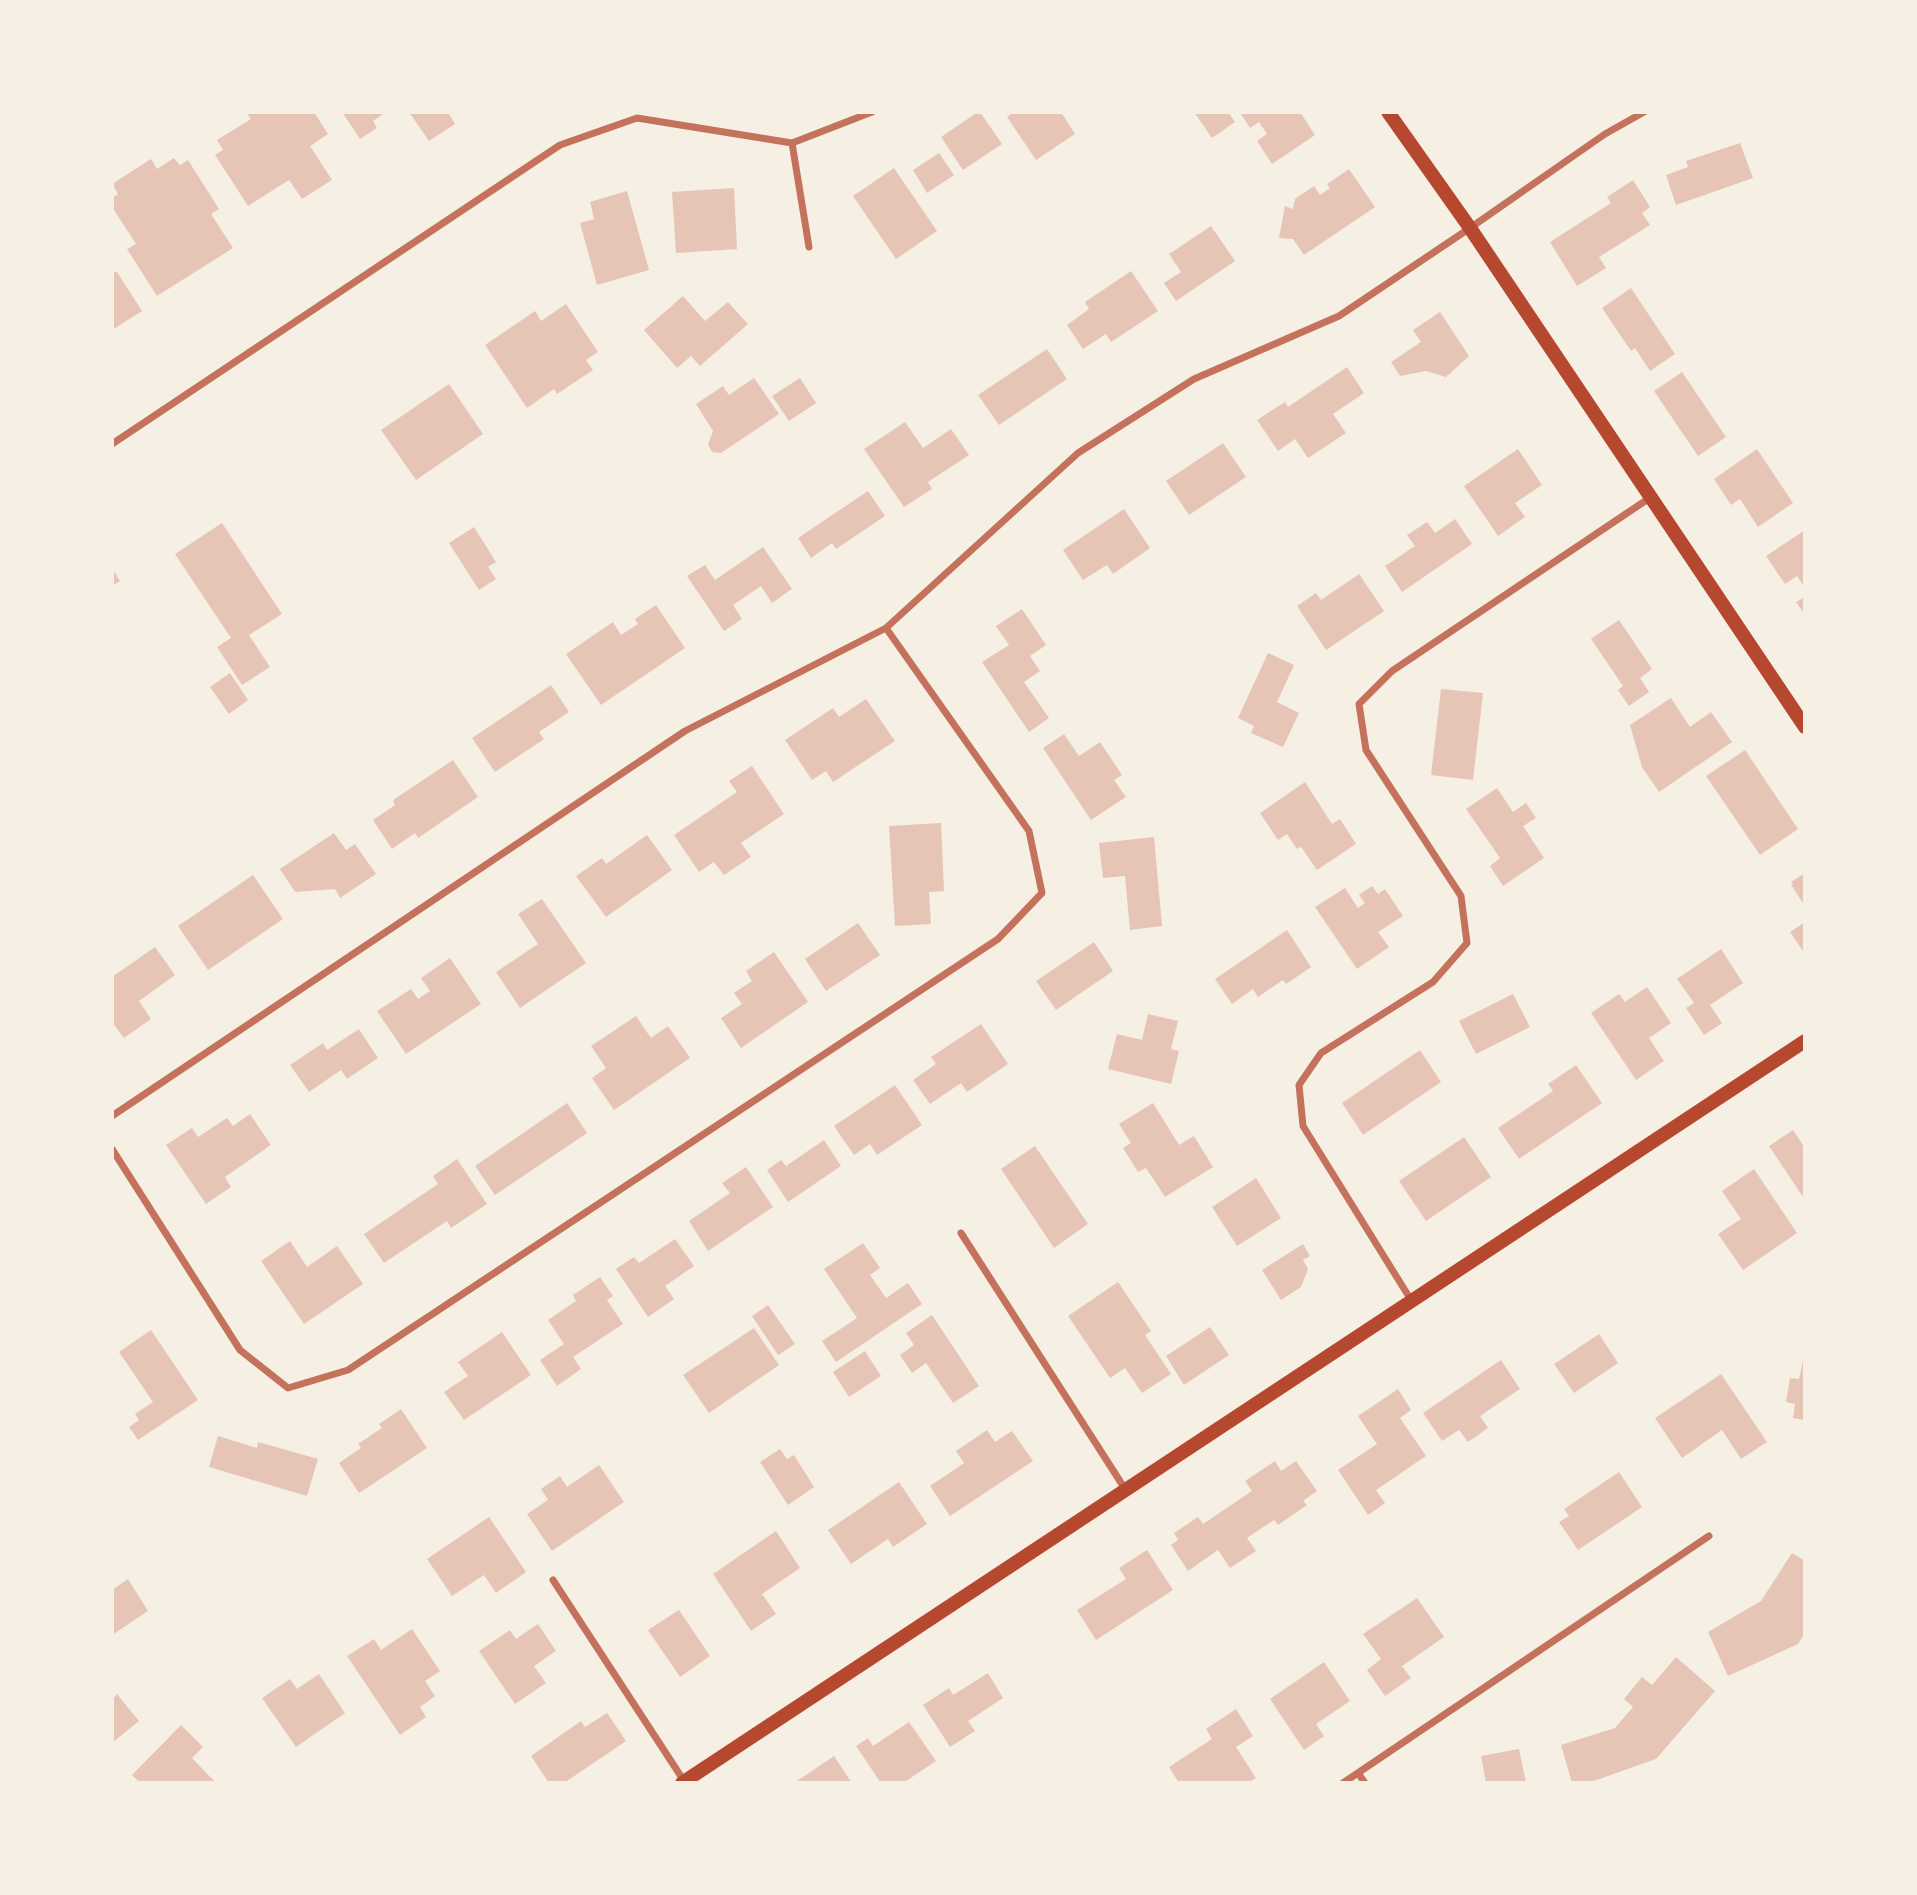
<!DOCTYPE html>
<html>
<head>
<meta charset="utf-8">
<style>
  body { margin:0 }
  #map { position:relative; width:1917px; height:1895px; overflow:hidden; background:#f6efe4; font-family:"PT Sans Narrow",sans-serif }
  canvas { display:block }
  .frame { position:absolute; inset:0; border:114px solid #f6efe4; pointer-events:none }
</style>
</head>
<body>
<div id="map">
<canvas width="1917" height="1895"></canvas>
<div class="frame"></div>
</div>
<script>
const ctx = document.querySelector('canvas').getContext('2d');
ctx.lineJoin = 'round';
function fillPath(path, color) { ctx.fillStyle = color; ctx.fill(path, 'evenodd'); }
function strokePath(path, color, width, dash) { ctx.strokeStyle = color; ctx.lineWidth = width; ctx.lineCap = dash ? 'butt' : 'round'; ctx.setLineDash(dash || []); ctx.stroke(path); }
fillPath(new Path2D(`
  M249 112H314L328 134 310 146 332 180 302 199 289 180 248 206 215 155 223 150 217 140 251 119 247 113Z
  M342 112H386L373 121 377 128 360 139Z
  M409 112H448L455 124 429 141Z
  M978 112H980L1002 144 963 170 941 137Z
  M1014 112H1061L1075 134 1036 160 1007 117Z
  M1194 112H1228L1235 122 1212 138Z
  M1244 112H1300L1315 135 1272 164 1257 141 1267 134 1259 122 1250 128 1241 114Z
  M1740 143 1753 178 1676 205 1666 175 1688 167 1686 161Z
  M939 153 954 175 927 193 913 170Z
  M174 158 180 165 188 160 219 209 211 214 233 248 157 296 127 249 136 244 112 207V198L118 194 112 184 151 159 157 169Z
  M894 168 937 231 896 259 853 196Z
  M1349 169 1375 207 1304 255 1293 239 1279 238 1285 206 1293 209 1295 199 1314 186 1320 195 1330 188 1327 184Z
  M1633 180 1650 207 1642 213 1650 225 1599 257 1606 268 1577 286 1550 242 1611 203 1607 197Z
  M734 188 737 249 676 253 672 192Z
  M627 191 649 270 597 285 580 223 594 219 590 202Z
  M1211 226 1235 261 1176 301 1164 283 1181 272 1169 254Z
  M112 271 117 272 142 311 112 330Z
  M1131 271 1158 311 1111 342 1106 334 1083 349 1067 325 1089 309 1085 302Z
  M1631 288 1675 354 1650 371 1635 348 1631 351 1602 308Z
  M683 296 705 321 728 302 748 324 700 366 691 356 677 368 644 330Z
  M566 304 598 352 586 360 593 370 557 394 554 389 527 408 485 345 535 311 541 321Z
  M1440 312 1469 356 1446 377 1426 371 1400 376 1391 362 1421 342 1413 330Z
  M1047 349 1067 379 999 425 978 395Z
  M1347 367 1364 393 1333 414 1346 433 1308 458 1295 439 1278 451 1257 420 1285 402 1288 407Z
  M1682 372 1726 437 1698 456 1654 391Z
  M754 378 779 414 721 453 712 452 708 445 713 431 696 404 723 386 729 395Z
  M800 378 816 403 789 421 772 396Z
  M449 384 483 434 416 480 381 430Z
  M905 422 923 448 951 429 969 455 928 482 932 489 904 507 864 449Z
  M1223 443 1246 477 1189 515 1166 481Z
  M1518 449 1542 485 1515 503 1525 517 1498 536 1464 486Z
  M1757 449 1793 503 1758 527 1740 499 1731 505 1714 479Z
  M868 491 885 516 836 549 832 543 811 558 798 538Z
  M1124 509 1150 548 1113 574 1107 565 1083 580 1063 550Z
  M1455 519 1472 544 1402 592 1385 566 1415 546 1407 535 1427 522 1435 533Z
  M222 523 282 614 249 635 270 667 242 685 217 647 231 638 175 554Z
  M474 527 496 562 488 567 496 579 479 590 449 543Z
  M1805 530V588L1797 576 1785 584 1766 556Z
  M763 547 792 589 772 603 761 586 733 605 742 619 724 631 687 576 705 565 715 580Z
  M112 568 120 581 112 586Z
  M1359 574 1384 611 1326 650 1297 606 1316 593 1321 600Z
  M1805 597V615L1796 602Z
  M656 605 685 648 601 705 566 654 613 622 621 635 638 624 635 619Z
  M1022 609 1046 645 1030 656 1040 671 1024 682 1049 718 1029 732 982 662 1009 645 996 626Z
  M1619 620 1652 669 1640 678 1649 692 1629 706 1618 690 1623 686 1591 639Z
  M1268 653 1294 665 1277 702 1299 713 1283 747 1251 733 1254 726 1238 718Z
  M230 673 248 700 229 714 210 687Z
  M551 685 569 712 539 732 544 739 495 772 472 738Z
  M1441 689 1483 693 1473 780 1431 775Z
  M1671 698 1690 727 1711 712 1732 742 1659 792 1642 767 1630 725Z
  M866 699 895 741 833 782 826 771 812 780 785 740 833 708 839 717Z
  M1064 734 1079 756 1100 742 1122 775 1114 780 1126 797 1091 820 1043 748Z
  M1745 750 1798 829 1760 855 1706 776Z
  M453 760 478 797 418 838 415 833 392 849 373 820 395 805 393 800Z
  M752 766 784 814 741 843 751 857 724 875 714 862 699 872 674 835 737 792 729 781Z
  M1305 782 1332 824 1340 819 1356 844 1317 870 1301 847 1297 849 1287 834 1278 840 1260 813Z
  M1497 788 1513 812 1526 803 1536 818 1523 826 1544 858 1503 886 1490 866 1500 858 1466 809Z
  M941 823 944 891 929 892 931 924 895 926 889 826Z
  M334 833 346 850 355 844 376 874 340 898 335 889 295 892 280 869Z
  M647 835 672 870 606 917 576 876 602 858 606 864Z
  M1154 837 1162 926 1130 930 1125 876 1103 878 1099 843Z
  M1805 873V906L1791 885 1793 884 1791 882Z
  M253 875 283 919 208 970 178 926Z
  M1372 886 1378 894 1385 889 1403 916 1378 932 1389 947 1357 969 1315 907 1345 888 1358 908 1365 903 1359 895Z
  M542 899 586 963 520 1008 496 972 538 944 518 914Z
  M1805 922V954L1790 932Z
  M858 923 880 955 826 991 805 959Z
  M1287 930 1311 967 1286 984 1283 980 1258 997 1253 989 1232 1004 1215 979Z
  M1094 942 1113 971 1056 1010 1036 981Z
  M155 947 175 975 139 1001 151 1019 124 1038 112 1022V977Z
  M1721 949 1743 983 1710 1005 1722 1023 1704 1035 1686 1008 1694 1003 1677 979Z
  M774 952 808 1002 741 1048 721 1018 742 1004 734 993 752 981 746 971Z
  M450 958 481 1004 406 1054 377 1011 411 989 418 999 430 991 421 978Z
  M1647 987 1671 1023 1649 1038 1664 1061 1636 1080 1591 1013 1619 994 1625 1002Z
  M1513 994 1530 1027 1476 1054 1459 1021Z
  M1148 1014 1178 1021 1171 1049 1179 1051 1171 1084 1108 1069 1117 1034 1142 1040Z
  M636 1016 651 1038 668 1026 690 1058 614 1110 592 1078 606 1068 591 1046Z
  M981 1024 1008 1064 967 1092 961 1083 930 1104 913 1080 936 1064 931 1057Z
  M359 1029 378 1058 347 1079 341 1070 309 1092 290 1065 323 1043 327 1050Z
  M1420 1050 1441 1082 1363 1135 1342 1103Z
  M1576 1065 1602 1103 1519 1159 1498 1128 1553 1091 1548 1084Z
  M895 1085 922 1125 877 1155 870 1144 854 1155 834 1126Z
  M567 1103 587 1133 495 1195 475 1166Z
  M1153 1103 1179 1145 1194 1136 1213 1167 1165 1197 1146 1168 1138 1172 1123 1148 1131 1143 1119 1124Z
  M250 1114 271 1145 225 1177 231 1187 206 1204 166 1145 192 1128 198 1137 227 1118 233 1126Z
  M1793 1130 1805 1148V1200L1769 1146Z
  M1464 1137 1491 1177 1426 1221 1399 1181Z
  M824 1140 841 1166 788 1202 767 1170 781 1160 786 1166Z
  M1035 1146 1088 1224 1054 1248 1001 1169Z
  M457 1159 487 1204 451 1228 447 1221 384 1263 364 1234 438 1184 433 1176Z
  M746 1167 773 1207 708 1251 689 1221 730 1193 722 1183Z
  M1754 1169 1797 1233 1743 1270 1718 1234 1741 1219 1722 1191Z
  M1256 1178 1281 1218 1237 1246 1212 1207Z
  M675 1239 694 1266 665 1286 674 1299 648 1317 616 1269 634 1257 639 1263Z
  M290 1241 307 1267 337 1246 363 1284 304 1324 261 1261Z
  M863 1243 880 1268 870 1275 886 1298 908 1283 922 1304 836 1362 822 1341 857 1318 824 1269Z
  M1303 1244 1310 1256 1303 1260 1308 1269 1301 1287 1281 1300 1262 1270Z
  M600 1277 613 1296 607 1300 623 1324 573 1357 581 1369 557 1386 540 1360 564 1344 548 1320 576 1301 573 1295Z
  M1118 1282 1151 1331 1145 1335 1171 1374 1142 1393 1125 1368 1110 1378 1068 1316Z
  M768 1305 795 1344 778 1355 752 1316Z
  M932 1315 979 1386 953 1403 926 1363 912 1373 900 1355 914 1345 906 1333Z
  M1210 1327 1229 1355 1184 1385 1166 1356Z
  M754 1328 779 1365 709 1413 683 1375Z
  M151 1330 198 1400 138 1440 129 1427 139 1420 135 1414 153 1402 119 1352Z
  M502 1332 531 1375 464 1420 444 1392 468 1376 458 1362Z
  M1599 1334 1618 1363 1574 1393 1554 1364Z
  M865 1351 881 1376 849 1397 833 1372Z
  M1804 1355H1805V1420L1793 1418 1795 1404 1786 1402 1790 1378 1799 1379Z
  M1501 1360 1520 1389 1480 1416 1488 1428 1468 1442 1459 1430 1442 1441 1423 1413Z
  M1721 1374 1767 1442 1741 1459 1722 1430 1682 1458 1655 1418Z
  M1398 1389 1411 1410 1400 1418 1426 1456 1376 1490 1385 1503 1368 1515 1338 1470 1377 1444 1358 1416Z
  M401 1409 427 1448 359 1493 339 1463 361 1448 358 1444 382 1428 379 1424Z
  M987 1430 995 1442 1012 1431 1033 1461 950 1516 930 1486 964 1463 956 1451Z
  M218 1436 257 1448 258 1442 318 1459 307 1496 209 1467Z
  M780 1449 787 1459 794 1455 814 1487 788 1505 760 1462Z
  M1275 1461 1281 1471 1296 1461 1317 1491 1303 1501 1307 1505 1278 1525 1274 1520 1247 1538 1256 1551 1230 1568 1218 1550 1188 1571 1171 1545 1178 1540 1174 1533 1198 1517 1203 1524 1252 1491 1245 1481Z
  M599 1465 624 1502 552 1551 527 1514 548 1500 541 1489 560 1476 567 1487Z
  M1619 1472 1642 1507 1578 1550 1559 1522 1569 1516 1564 1509Z
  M899 1482 927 1524 893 1547 888 1539 851 1564 828 1530Z
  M489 1517 526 1572 496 1593 484 1575 452 1596 427 1559Z
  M776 1531 800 1568 762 1594 776 1614 751 1631 713 1574Z
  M1147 1550 1173 1590 1096 1640 1077 1610 1126 1579 1119 1568Z
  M1792 1553 1805 1561V1633L1798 1644 1728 1676 1708 1632 1761 1601Z
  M128 1579 148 1611 112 1635V1590Z
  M1417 1598 1444 1637 1402 1666 1411 1678 1385 1696 1367 1670 1381 1659 1363 1634Z
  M679 1610 710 1656 680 1677 648 1630Z
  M538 1624 556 1651 534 1666 546 1683 515 1704 479 1651 510 1630 516 1639Z
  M412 1629 440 1671 425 1681 435 1696 420 1707 426 1717 400 1735 347 1656 374 1639 381 1650Z
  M1676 1657 1715 1691 1656 1759 1588 1783H1572L1561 1745 1615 1728 1633 1707 1624 1699 1642 1677 1652 1685Z
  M1324 1662 1350 1701 1316 1724 1324 1736 1304 1750 1270 1699Z
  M988 1673 1003 1698 968 1721 975 1731 950 1747 923 1705 949 1688 953 1695Z
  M319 1674 345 1713 296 1747 262 1698 290 1679 297 1689Z
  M117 1694 139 1721 112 1743V1699Z
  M1236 1709 1253 1736 1236 1747 1256 1778 1247 1783H1179L1169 1767 1212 1739 1206 1729Z
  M607 1713 626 1741 564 1783H549L531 1756 581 1721 585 1727Z
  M909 1722 936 1761 903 1783H881L856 1746 868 1738 873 1746Z
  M181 1725 203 1747 192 1758 216 1783H176L173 1780 171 1783H140L132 1775Z
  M1519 1749 1526 1783H1486L1481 1756Z
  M834 1756 852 1783H794Z`), '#e6c5b7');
strokePath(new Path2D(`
  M792 143 809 247
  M112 444 560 145 637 118 792 143 872 112
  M112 1116 685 731 886 628 1078 453 1194 379 1339 316 1470 228 1605 134 1644 112
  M112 1149 240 1350 288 1388 348 1370 998 939 1042 893 1029 831 886 628
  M961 1233 1125 1489
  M1411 1300 1303 1126 1299 1085 1321 1053 1433 982 1467 943 1461 896 1366 750 1359 704 1392 671 1651 497
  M553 1580 684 1781
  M1358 1773 1365 1783
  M1343 1783 1709 1536`), '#c5725c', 7);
strokePath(new Path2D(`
  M1388 112 1470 228 1805 727
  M682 1783 1805 1041`), '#b5482f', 14);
</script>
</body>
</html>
